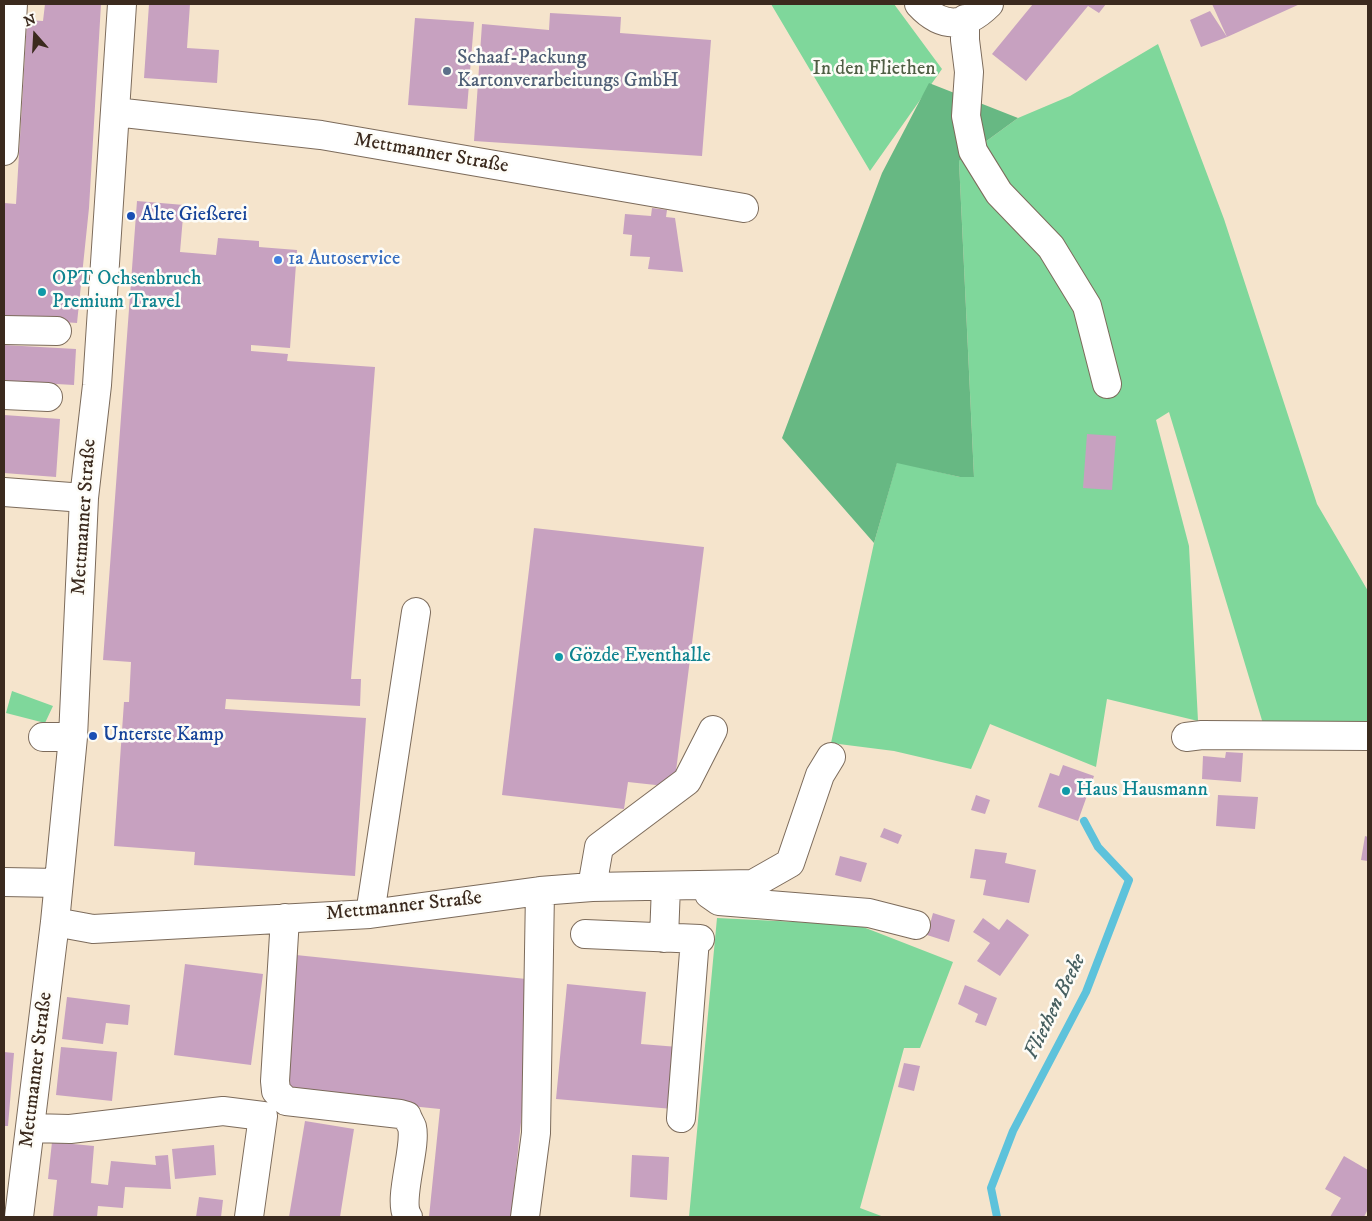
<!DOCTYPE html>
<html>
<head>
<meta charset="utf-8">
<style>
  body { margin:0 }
  #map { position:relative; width:1372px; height:1221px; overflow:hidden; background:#f5e4cc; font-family:"IM FELL DW Pica",serif }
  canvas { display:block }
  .frame { position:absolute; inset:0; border:5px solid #3b2a1e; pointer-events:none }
  .north { position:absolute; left:10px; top:10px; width:50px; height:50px; -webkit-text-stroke:4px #fdfcf7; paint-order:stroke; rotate:341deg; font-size:14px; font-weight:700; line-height:20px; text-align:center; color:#3b2a1e }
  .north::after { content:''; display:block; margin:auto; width:18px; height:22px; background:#3b2a1e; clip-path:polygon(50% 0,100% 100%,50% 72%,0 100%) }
</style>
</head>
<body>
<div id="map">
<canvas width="1372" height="1221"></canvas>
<div class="frame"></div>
<div class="north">N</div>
</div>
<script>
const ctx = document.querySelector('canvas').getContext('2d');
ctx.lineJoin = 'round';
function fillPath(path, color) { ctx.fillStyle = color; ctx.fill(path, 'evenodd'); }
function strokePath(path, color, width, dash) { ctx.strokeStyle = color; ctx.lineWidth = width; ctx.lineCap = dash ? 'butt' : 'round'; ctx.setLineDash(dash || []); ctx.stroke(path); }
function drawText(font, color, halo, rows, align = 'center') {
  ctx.font = font + ' "IM FELL DW Pica",serif'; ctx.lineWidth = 5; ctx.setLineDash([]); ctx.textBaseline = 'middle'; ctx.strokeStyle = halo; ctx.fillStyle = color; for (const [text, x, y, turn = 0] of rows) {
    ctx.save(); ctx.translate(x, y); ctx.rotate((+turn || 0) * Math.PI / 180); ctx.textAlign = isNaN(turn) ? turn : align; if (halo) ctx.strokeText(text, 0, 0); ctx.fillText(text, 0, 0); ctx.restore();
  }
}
fillPath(new Path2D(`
  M771 4H894L942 69 870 171Z
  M1158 44 1224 219 1317 504 1368 591V728L1264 727 1169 412 1156 420 1189 546 1198 721 1107 699 1096 767 990 724 971 769 894 751 831 743 874 543 897 462 960 477H974L959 161 1018 118 1070 96Z
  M12 691 53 706 45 723 6 713Z
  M717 918 858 925 953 962 920 1048H904L860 1208 884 1217H689Z`), '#7fd79b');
fillPath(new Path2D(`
  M929 83 1018 118 959 161 974 477H960L897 463 874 543 782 438 882 173Z`), '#67b883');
strokePath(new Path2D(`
  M997 1217 991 1188 1013 1131 1086 992 1129 880 1098 847 1084 821`), '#5dc2db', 8);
fillPath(new Path2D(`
  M45 4H101L89 208 77 323 4 318V203L16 204 27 20 43 21Z
  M149 4H190L187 48 219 50 217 83 144 78Z
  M1033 4H1106L1099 13 1088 6 1026 81 992 54Z
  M1212 4H1300L1227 37 1201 47 1190 20 1210 11 1227 37Z
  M550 13 621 17 620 33 711 40 702 156 474 141 482 24 549 30Z
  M415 18 474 22 467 109 408 105Z
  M137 201 184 205 180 252 216 255 218 238 259 241V247L297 250 290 348 251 345V351L288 354 287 361 375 367 351 679H361L360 706 226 699 225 709 366 718 355 876 194 865 195 852 114 846 124 702H129L131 662 103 660Z
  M652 208 667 210 666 217 675 218 683 272 648 269 650 257 630 256 632 235 623 234 625 214 651 216Z
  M4 345 76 349 74 385 4 381Z
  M4 415 60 419 56 477 4 473Z
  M1087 434 1116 436 1112 490 1083 488Z
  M534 528 704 547 674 787 628 782 624 809 502 795Z
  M1226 752 1243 753 1241 782 1202 779 1203 756 1225 758Z
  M1063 765 1094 776 1078 821 1038 807 1050 773 1059 776Z
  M976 795 990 800 985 814 971 810Z
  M1218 795 1258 797 1255 829 1216 826Z
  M884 828 902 835 898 844 880 837Z
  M1365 836 1368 837V861L1361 860Z
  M975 849 1007 853 1005 863 1036 870 1029 903 983 895 986 880 970 878Z
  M840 856 867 863 861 882 835 875Z
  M933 913 955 920 949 942 927 935Z
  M983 918 999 930 1007 919 1029 935 1000 976 977 961 990 943 973 932Z
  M296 955 536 980 511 1217H429L440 1109 282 1093Z
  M185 964 263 974 251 1065 174 1055Z
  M567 984 646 992 641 1044 678 1047 673 1109 556 1099Z
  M965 985 997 998 986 1026 975 1022 978 1014 958 1004Z
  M67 997 130 1005 128 1025 106 1023 103 1044 62 1039Z
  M61 1047 117 1052 112 1101 56 1095Z
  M4 1052 14 1053 8 1126H4Z
  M904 1063 920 1066 914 1091 898 1087Z
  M305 1121 354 1129 340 1217H289Z
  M52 1142 94 1146 91 1183 108 1185 111 1161 156 1165 155 1156 168 1155 171 1189 125 1187 123 1208 98 1206 97 1217H53L57 1180 48 1179Z
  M214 1145 216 1175 175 1179 172 1149Z
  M632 1155 669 1157 667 1200 630 1197Z
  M1344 1156 1368 1170V1209L1364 1217H1330L1341 1198 1325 1189Z
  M199 1197 223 1200 221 1217H196Z`), '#c7a1c0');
const minor = new Path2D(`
  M919 4C942 29 965 28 989 4
  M965 19V40L969 72 966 116 973 151 999 193 1051 247 1087 306 1107 384
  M115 112 321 135 744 208
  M4 151 13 4
  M4 330 57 331
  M4 395 48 397
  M4 492 84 498
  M43 737H73
  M1186 737 1202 735 1368 736
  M4 882 58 883
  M592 887 599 847 687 781 713 730
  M709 894 719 901 869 913 916 925
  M370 914 416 612
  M285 918 275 1081 276 1091 286 1101 400 1114 407 1116C408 1120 411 1124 412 1127 417 1147 397 1201 408 1217
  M55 922 93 929 370 914 540 891 592 887 753 884 790 863 820 775 831 757
  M585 934 700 939
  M664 938 666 886
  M681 1118 695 939
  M30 1128 70 1129 223 1111 263 1116 249 1217
  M19 1217 55 922 73 737 84 498 97 385 122 4
  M525 1217 536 1133 540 891`);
strokePath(minor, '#7c6b5b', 30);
strokePath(minor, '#fff', 28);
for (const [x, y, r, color] of [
  [447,71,5,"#5c6f8a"],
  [131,216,5,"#1a4fb4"],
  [278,260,5,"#3f7fe0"],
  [42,292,5,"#0f9aa8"],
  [559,657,5,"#0f9aa8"],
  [93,736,5,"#1a4fb4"],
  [1066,791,5,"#0f9aa8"]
]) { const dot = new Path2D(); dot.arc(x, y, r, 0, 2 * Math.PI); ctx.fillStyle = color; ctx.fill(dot); strokePath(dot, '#fdfcf7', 2); }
drawText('20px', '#4e5e75', '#fdfcf7', [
  ["Schaaf-Packung",457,59],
  ["Kartonverarbeitungs GmbH",457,82]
], 'left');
drawText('20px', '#4f5e44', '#fdfcf7', [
  ["In den Fliethen",874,70]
]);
drawText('20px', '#3b2a1e', '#fdfcf7', [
  ["Mettmanner Straße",431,154,10],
  ["Mettmanner Straße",85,517,-86],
  ["Mettmanner Straße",404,907,-6],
  ["Mettmanner Straße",37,1070,-83]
]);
drawText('20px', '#164399', '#fdfcf7', [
  ["Alte Gießerei",141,216],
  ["Unterste Kamp",103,736]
], 'left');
drawText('20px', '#366cbe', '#fdfcf7', [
  ["1a Autoservice",288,260]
], 'left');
drawText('20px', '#0d838f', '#fdfcf7', [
  ["OPT Ochsenbruch",52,280],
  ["Premium Travel",52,303],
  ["Gözde Eventhalle",569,657],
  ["Haus Hausmann",1076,791]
], 'left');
drawText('italic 21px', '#475f60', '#fdfcf7', [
  ["Fliethen Beeke",1056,1007,-64]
]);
</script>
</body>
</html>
